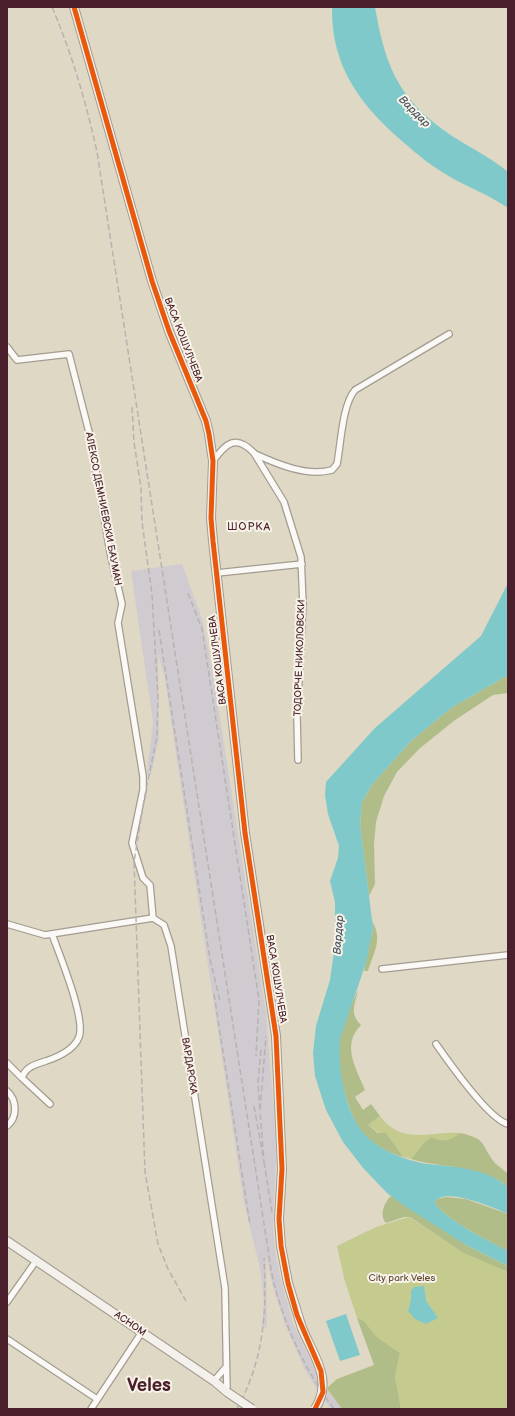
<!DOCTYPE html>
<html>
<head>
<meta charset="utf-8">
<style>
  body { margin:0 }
  #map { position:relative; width:515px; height:1416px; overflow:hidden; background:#ded8c4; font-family:"Balsamiq Sans",sans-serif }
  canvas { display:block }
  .frame { position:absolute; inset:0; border:8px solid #4a1f2b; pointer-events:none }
</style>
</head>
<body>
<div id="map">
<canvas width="515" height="1416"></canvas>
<div class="frame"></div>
</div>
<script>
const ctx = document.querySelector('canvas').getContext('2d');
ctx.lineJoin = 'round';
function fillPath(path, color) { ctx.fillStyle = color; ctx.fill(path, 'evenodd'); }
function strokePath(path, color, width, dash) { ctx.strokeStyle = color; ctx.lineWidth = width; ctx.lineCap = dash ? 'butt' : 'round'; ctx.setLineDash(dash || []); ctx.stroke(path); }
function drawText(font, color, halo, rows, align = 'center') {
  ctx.font = font + ' "Balsamiq Sans",sans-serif'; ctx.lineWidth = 4; ctx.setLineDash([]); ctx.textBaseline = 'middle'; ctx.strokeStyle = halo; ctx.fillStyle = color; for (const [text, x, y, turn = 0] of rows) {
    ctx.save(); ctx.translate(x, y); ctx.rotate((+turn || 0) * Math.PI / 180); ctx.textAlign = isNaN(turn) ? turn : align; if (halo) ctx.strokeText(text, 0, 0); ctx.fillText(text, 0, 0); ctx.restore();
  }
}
fillPath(new Path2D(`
  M182 564 203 622 212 668 266 1013 274 1114 276 1157 273 1226 275 1252 281 1281 293 1323 318 1376V1391L304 1368 285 1324 272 1283 266 1257 267 1328 262 1327 264 1303 260 1268 244 1203 164 674 158 653 159 739 151 775 147 774 153 722 131 571Z
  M328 1390 342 1409H331L325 1401Z`), '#d0cbd0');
fillPath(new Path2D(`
  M380 1116C402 1146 431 1131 460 1133L451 1141 424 1143 411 1159 403 1157 381 1134 368 1125Z
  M409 1217 464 1252 508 1272V1409H401L395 1376 400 1353 377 1337 364 1321 357 1318 344 1278 337 1246 376 1227Z`), '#c5cb8f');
fillPath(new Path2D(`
  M508 675V693L493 695 455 720 419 749 397 772 384 796 376 822 374 844 375 884 369 896 360 824 362 802 371 786 410 742 451 708Z
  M372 921C383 939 374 952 368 971H364L373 928Z
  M358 990C355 1006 349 1012 361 1025 341 1045 356 1068 365 1090L355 1097 363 1110 371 1104 380 1116 368 1125 378 1133H386L403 1157C388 1153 370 1143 360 1129 346 1109 335 1062 340 1038 344 1021 351 1005 358 990Z
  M460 1133C487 1139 480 1143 494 1162 498 1166 504 1170 508 1174V1187C482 1164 442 1169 411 1159L424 1143 431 1137C443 1143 450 1141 460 1133Z
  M391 1196 466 1245 508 1266V1272L464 1253 410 1217H404L386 1223C379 1215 384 1203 391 1196Z
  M446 1197 466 1199 508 1214V1251C492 1243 440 1217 435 1202L436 1199Z
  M357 1318 364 1321 377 1337 400 1353 395 1376 401 1409H342L328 1390V1387L337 1379 374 1365Z`), '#b1bd89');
fillPath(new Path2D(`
  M332 7H375C386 71 401 103 457 139 474 150 493 159 508 172V208C491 196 470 188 452 178 434 168 418 155 403 142 360 105 331 66 332 7Z
  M508 583V675L451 708 410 742 371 786 362 802 360 824 373 928 366 963 340 1039C338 1066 344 1107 361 1130 375 1149 404 1160 427 1164 454 1167 487 1168 508 1187V1214C495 1208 444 1186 435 1202 440 1217 492 1243 508 1251V1266L466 1245 406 1207 387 1193 364 1169 343 1142 326 1110 315 1076 313 1053 316 1026 330 980 335 945V902L330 881 338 858 339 846 328 814 325 795 326 782 375 728 481 636Z
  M424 1286 426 1301 438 1318 426 1324 415 1319 408 1311 411 1300V1291L414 1287Z
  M346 1314 360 1355 340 1361 326 1321Z`), '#7fc9ca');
const minor = new Path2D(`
  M7 347 17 360 69 354 90 436 110 552 122 604 118 623 143 776V790L132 843 143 878 150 885 153 918
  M255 454C277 464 307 477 332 470L337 464C341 444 342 405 355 390L449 334
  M213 461C226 443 236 434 254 453L284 502 301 557 303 604 297 716 298 760
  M217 573 302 564
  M7 924 45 935 153 918 164 925 171 946 225 1288 227 1392
  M382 969 508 955
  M436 1044C448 1061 489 1120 508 1124
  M7 1063 22 1078
  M7 1091C17 1100 18 1117 7 1126
  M50 1104 22 1078C25 1067 36 1064 46 1061 58 1057 74 1050 79 1037 86 1018 59 954 52 934
  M7 1302 36 1261
  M7 1339 97 1399
  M214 1381 225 1368
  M91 1409 142 1332`);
const secondary = new Path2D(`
  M74 7 152 281 169 331 206 421 209 434 213 461 211 518 213 541 245 833 276 1036 282 1169 279 1219 281 1246 288 1283 302 1328
  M7 1241 214 1381 227 1392`);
strokePath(minor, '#a49c92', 8);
strokePath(secondary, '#a49c92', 10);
strokePath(minor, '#faf9f6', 5.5);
strokePath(secondary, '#f4f1ec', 8);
strokePath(new Path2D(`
  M52 7C72 54 86 102 97 152L272 1275C283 1323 304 1369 334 1409
  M132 407 134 442 141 488 142 522 152 594 158 698 157 736 144 800 134 862 145 1172 158 1244 168 1269 186 1301
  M188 593 202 629 259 1000 256 1056
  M159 630 210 959 220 1001
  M214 994 250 1225
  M261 1050 258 1083 260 1111 266 1036
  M254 1106 264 1162 260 1111
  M264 1162 272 1212
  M237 1409C264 1359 267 1313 264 1258`), '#b8b2b0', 1.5, [6, 3]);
const secondaryBridge = new Path2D(`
  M302 1328C313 1355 334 1380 315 1409
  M227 1392 252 1409`);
strokePath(secondaryBridge, '#a49c92', 10, []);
strokePath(secondaryBridge, '#f4f1ec', 8);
strokePath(new Path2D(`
  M74 7 152 281 169 331 206 421 209 434 213 461 211 518 213 541 245 833 276 1036 282 1169 279 1219 281 1246 288 1283 297 1315 321 1371 323 1392 315 1409`), '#e8590c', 5);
drawText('10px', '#4a1f2b', '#f7f3e8', [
  ["ВАСА КОШУЛЧЕВА",183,340,69],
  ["АЛЕКСО ДЕМНИЕВСКИ БАУМАН",103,509,79],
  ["ТОДОРЧЕ НИКОЛОВСКИ",300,658,-88],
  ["ВАСА КОШУЛЧЕВА",218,660,-97],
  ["ВАСА КОШУЛЧЕВА",276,979,81],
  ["ВАРДАРСКА",189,1066,81],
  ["АСНОМ",130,1324,34]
]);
drawText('10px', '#69503c', '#f7f3e8', [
  ["City park Veles",402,1278]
]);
drawText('italic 11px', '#4e5864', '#f7f3e8', [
  ["Вардар",414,112,45],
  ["Вардар",339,935,-86]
]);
ctx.letterSpacing = '1px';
drawText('11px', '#4a1f2b', '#f7f3e8', [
  ["ШОРКА",249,527]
]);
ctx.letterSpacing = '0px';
drawText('bold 18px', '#4a1f2b', '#f7f3e8', [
  ["Veles",149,1386]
]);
</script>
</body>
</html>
